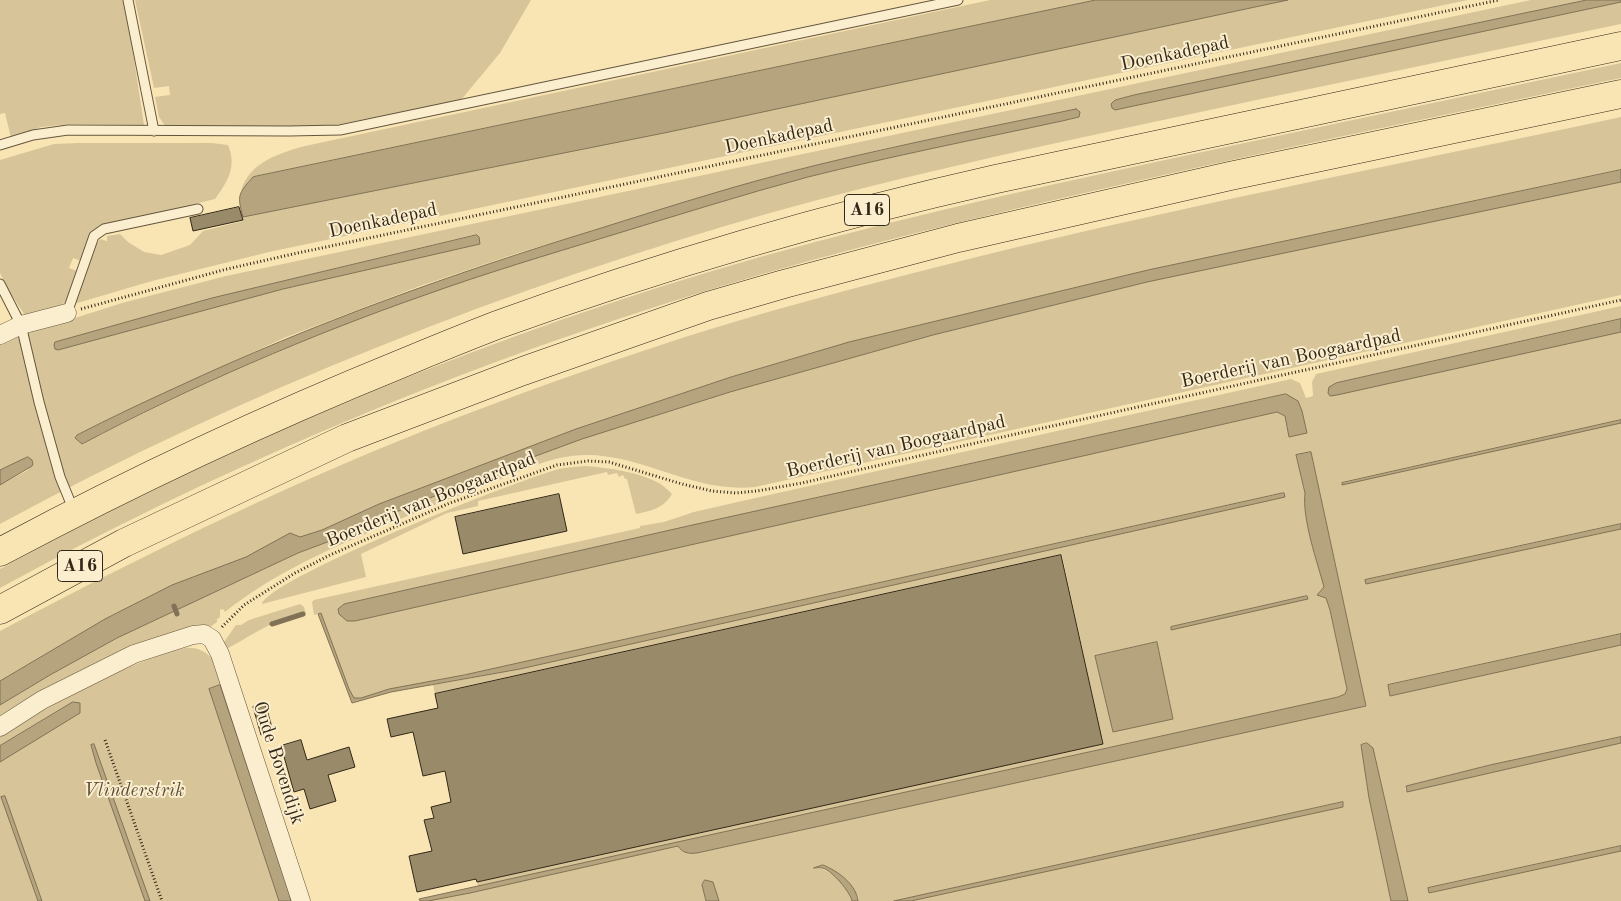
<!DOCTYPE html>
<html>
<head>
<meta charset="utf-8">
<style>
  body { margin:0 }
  canvas { display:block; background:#f9e5b3 }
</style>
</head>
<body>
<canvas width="1621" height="901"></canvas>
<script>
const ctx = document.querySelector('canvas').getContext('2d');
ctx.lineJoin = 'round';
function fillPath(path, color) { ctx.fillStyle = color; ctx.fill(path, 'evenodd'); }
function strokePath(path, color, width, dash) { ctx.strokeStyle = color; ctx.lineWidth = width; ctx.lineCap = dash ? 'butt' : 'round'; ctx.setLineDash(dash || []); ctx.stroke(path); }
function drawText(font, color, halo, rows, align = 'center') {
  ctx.font = font + ' "Old Standard TT",serif'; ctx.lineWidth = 4; ctx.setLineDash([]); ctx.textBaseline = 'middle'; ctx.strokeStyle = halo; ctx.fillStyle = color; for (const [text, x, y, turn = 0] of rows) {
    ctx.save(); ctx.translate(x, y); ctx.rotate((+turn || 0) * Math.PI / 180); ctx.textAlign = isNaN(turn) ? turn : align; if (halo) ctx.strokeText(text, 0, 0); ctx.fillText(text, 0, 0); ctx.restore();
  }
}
fillPath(new Path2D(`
  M0 0H125L144 125 71 124 41 127 11 138 5 113 0 114Z
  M135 0H531L500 53 461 100 336 125 303 128 166 127 159 117 155 97 170 95 169 86 154 88Z
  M990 0H1096L253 177 241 191C249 162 280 153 305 146Z
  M1288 0H1468L269 252 152 281 74 304 96 245 100 239 107 241V236L120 234 128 242 144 252 161 255 190 245 203 231 243 221V217L669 132Z
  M1531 0H1587L1134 95 1114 100 1115 110 1621 2V24C1459 58 1297 91 1135 126 1015 152 895 178 777 211 509 287 245 391 0 524V485L28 470 25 458 0 470V342L122 303 226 276ZM1076 109 1079 111V117L1062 121C978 139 892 156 808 177 741 195 675 216 609 236 547 255 486 273 425 294 308 336 193 387 82 444L75 438 77 435 121 413 284 338 420 286 515 254 769 177 887 148ZM477 235 479 244 283 289 58 350H56L54 345 55 342 212 298Z
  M1621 63V78C1436 117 1251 154 1067 197 931 228 795 262 661 305 433 378 210 473 0 588V569C240 438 496 332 760 257 917 213 1076 179 1235 145 1364 118 1492 90 1621 63Z
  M1621 117V170L1148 270 849 342 731 377 576 429 379 504 322 530 173 585 105 619 0 681V631C88 584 178 539 269 497 404 435 544 383 685 337 767 311 850 289 933 268 1161 210 1391 166 1621 117Z
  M79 143H212L228 145C237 167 228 181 215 199L107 225 81 261 73 258 69 268 77 271C74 280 71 293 66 301 60 309 35 317 26 317L9 291 0 273V160L54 144Z
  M1621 182V295L755 487C692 493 645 455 586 455 552 455 519 472 489 484 448 499 409 515 370 532 318 554 269 577 225 612L223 609 220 610V617L217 619V622L206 630 0 718V705L50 675 117 638 298 553 330 541 384 517 495 471 582 439 730 392 933 335 1147 282Z
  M1621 306V319L1336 383 1332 385 1330 396 1621 332V420L1342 483 1343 485 1621 423V524L1366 580 1367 584 1621 529V634L1388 685 1391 696 1621 645V737L1490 765 1406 786 1405 789 1407 792 1621 743V846L1428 888 1429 893 1621 851V901H1408L1373 748 1366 743 1361 745 1369 798 1391 901H911L1343 807V802L894 901H858L857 895 823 865 816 868C828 866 851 890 852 901H719L713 882 702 885 706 901H428L678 846 680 850 690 853H697L1366 706 1311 452 1296 456 1305 493C1302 519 1317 561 1324 587L1321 592 1322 596 1326 598 1330 610 1347 689 1345 694 1338 697 478 886 477 882 1103 744 1062 555 435 694 433 685 520 669 1284 497V493L464 675 389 689 361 698H354L349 689 321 613 314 615 312 602 314 600 640 528V526L664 522 694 512 742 501 1291 379 1300 383 1306 398 1313 396 1312 382 1316 374ZM1286 394 1285 416 1277 412 355 621 341 606 344 604 688 526Z
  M586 466C609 468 639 472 659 483 664 486 668 490 672 494 664 508 651 511 636 514L627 479H625L623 475 619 477 617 473 608 475 607 472 478 501V506L447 513 361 554 366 577 262 604C272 577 520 479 559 469 568 467 577 467 586 466Z
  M300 604 304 607 306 614C276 617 251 636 225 650L224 642 236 625H241L249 620Z
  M185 648C197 647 206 651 214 661L294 901H291L220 685 290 901H0V736C58 701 119 665 185 648Z`), '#d7c599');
const water = new Path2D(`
  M1096 0H1288L669 132 243 217C237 195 238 194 253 177Z
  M1587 0H1621V2L1115 110 1112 108 1111 104 1115 100 1134 95Z
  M1076 109 1080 112 1079 117 1062 121C978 139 892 156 808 177 741 195 675 216 609 236 547 255 486 273 425 295 310 335 190 387 82 444L75 438 77 435C110 418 144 402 177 387 314 323 454 273 598 229 671 206 743 183 817 165 903 144 989 127 1076 109Z
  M1621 170V182L1147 282 933 335 730 392 582 439 495 471 384 517 330 541 298 553 117 638 50 675 0 705V681L105 619 172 585 246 557 290 533 300 537 322 530 379 504 576 429 731 377 849 342 1148 270Z
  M477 235 479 237 480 244 283 289 58 350 55 349 54 345 55 342 212 298Z
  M1621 319V332L1337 395 1330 396 1328 393 1329 387 1336 383Z
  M1286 394 1298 401 1302 411 1307 433 1289 437 1285 416 1277 412 355 621H347L339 614 338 609 344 604 688 526Z
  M1621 420V423L1342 485V483Z
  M1311 452 1366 706 697 853C689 854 682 853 678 846L470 893 428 901H420L419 899C725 831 1032 765 1338 697L1345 694 1347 689 1330 610 1326 598 1317 595 1324 587C1317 561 1302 519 1305 493L1296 455Z
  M28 457 32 460 33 464 32 466 0 485V470L25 458Z
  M1284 493 1285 497 520 669 391 692 352 703 318 614 321 613 349 689 354 698H361L389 689 464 675Z
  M1621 524V529L1366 584 1365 580Z
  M1307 596 1308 599 1171 630V627Z
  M1621 634V645L1390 696 1388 685Z
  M1157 642 1173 719 1113 732 1095 656Z
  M220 685 289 893 291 901H279L209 689Z
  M73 702 80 703V713L0 762V746Z
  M1621 737V743L1407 792 1406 786 1490 765Z
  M1367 743 1373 748 1408 901H1391L1369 798 1361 745Z
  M94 744 150 901H145L96 763 91 745Z
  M5 796 42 901H38L1 797Z
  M1343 802V807L911 901H894Z
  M1621 846V851L1429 893 1428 888Z
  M823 865C838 871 856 884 858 901H852C851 893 831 869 822 868 819 867 816 868 814 868Z
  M705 880 713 882 719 901H706L702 885Z`);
fillPath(water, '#b5a47e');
strokePath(water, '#817255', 1);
strokePath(new Path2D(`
  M174 606 177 614
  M272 624 303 614`), '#817255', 5);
const building = new Path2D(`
  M239 207 243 220 193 231 190 218Z
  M559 494 567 531 463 554 455 517Z
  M1061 555 1103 744 477 882 476 879 417 892 409 856 432 851 424 820 434 818 431 807 451 802 445 771 423 776 413 732 391 737 387 719 438 708 435 694Z
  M265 703 273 731 261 735 253 707Z
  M301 740 307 760 349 747 355 767 328 775 336 801 310 809 304 789 294 792 281 746Z`);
fillPath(building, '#998a69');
strokePath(building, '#322718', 1);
const lane = new Path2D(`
  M128 0 154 131
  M0 145 33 135 68 130 289 131 340 130 958 0
  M0 284 21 325 39 402 60 477 74 511
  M67 313 94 236 104 229 198 209`);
const street = new Path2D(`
  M0 335 21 325 67 313
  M0 727 42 700 134 654 193 635 204 634 212 639 220 654 301 901`);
const highway = new Path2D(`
  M0 552C131 482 265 419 403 363 434 350 466 337 497 325 660 266 827 217 996 179L1621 46
  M0 610 124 543 347 438 523 371 708 306 784 284 958 238 1230 176 1621 94`);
strokePath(lane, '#64563f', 11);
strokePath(street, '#64563f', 19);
strokePath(highway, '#322718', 29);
strokePath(new Path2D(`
  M81 309 227 269 293 254 1499 0
  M222 627 244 605 295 573 330 555 450 503 557 465 588 461 609 462 682 484 712 491 736 493 757 491 802 483 980 442 1621 300
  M105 740 162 901`), '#322718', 3, [1, 2.5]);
strokePath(lane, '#fbeece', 9);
strokePath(street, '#fbeece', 18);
strokePath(highway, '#f9e5b3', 28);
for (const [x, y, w] of [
  [867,210,45],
  [80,566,45]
]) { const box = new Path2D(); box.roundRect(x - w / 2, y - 15.5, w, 31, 4); ctx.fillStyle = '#fbeece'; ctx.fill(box); strokePath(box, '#322718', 1); }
drawText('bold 18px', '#322718', null, [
  ["A16",867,210],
  ["A16",80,566]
]);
drawText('19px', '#322718', '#fbeece', [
  ["Doenkadepad",1175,54,-12],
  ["Doenkadepad",779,137,-12],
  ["Doenkadepad",383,221,-12],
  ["Boerderij van Boogaardpad",1291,359,-12],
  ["Boerderij van Boogaardpad",896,447,-13],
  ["Boerderij van Boogaardpad",431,500,-22],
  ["Oude Bovendijk",278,763,72]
]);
drawText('italic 19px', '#5b4e38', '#fbeece', [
  ["Vlinderstrik",134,791]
]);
</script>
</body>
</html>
